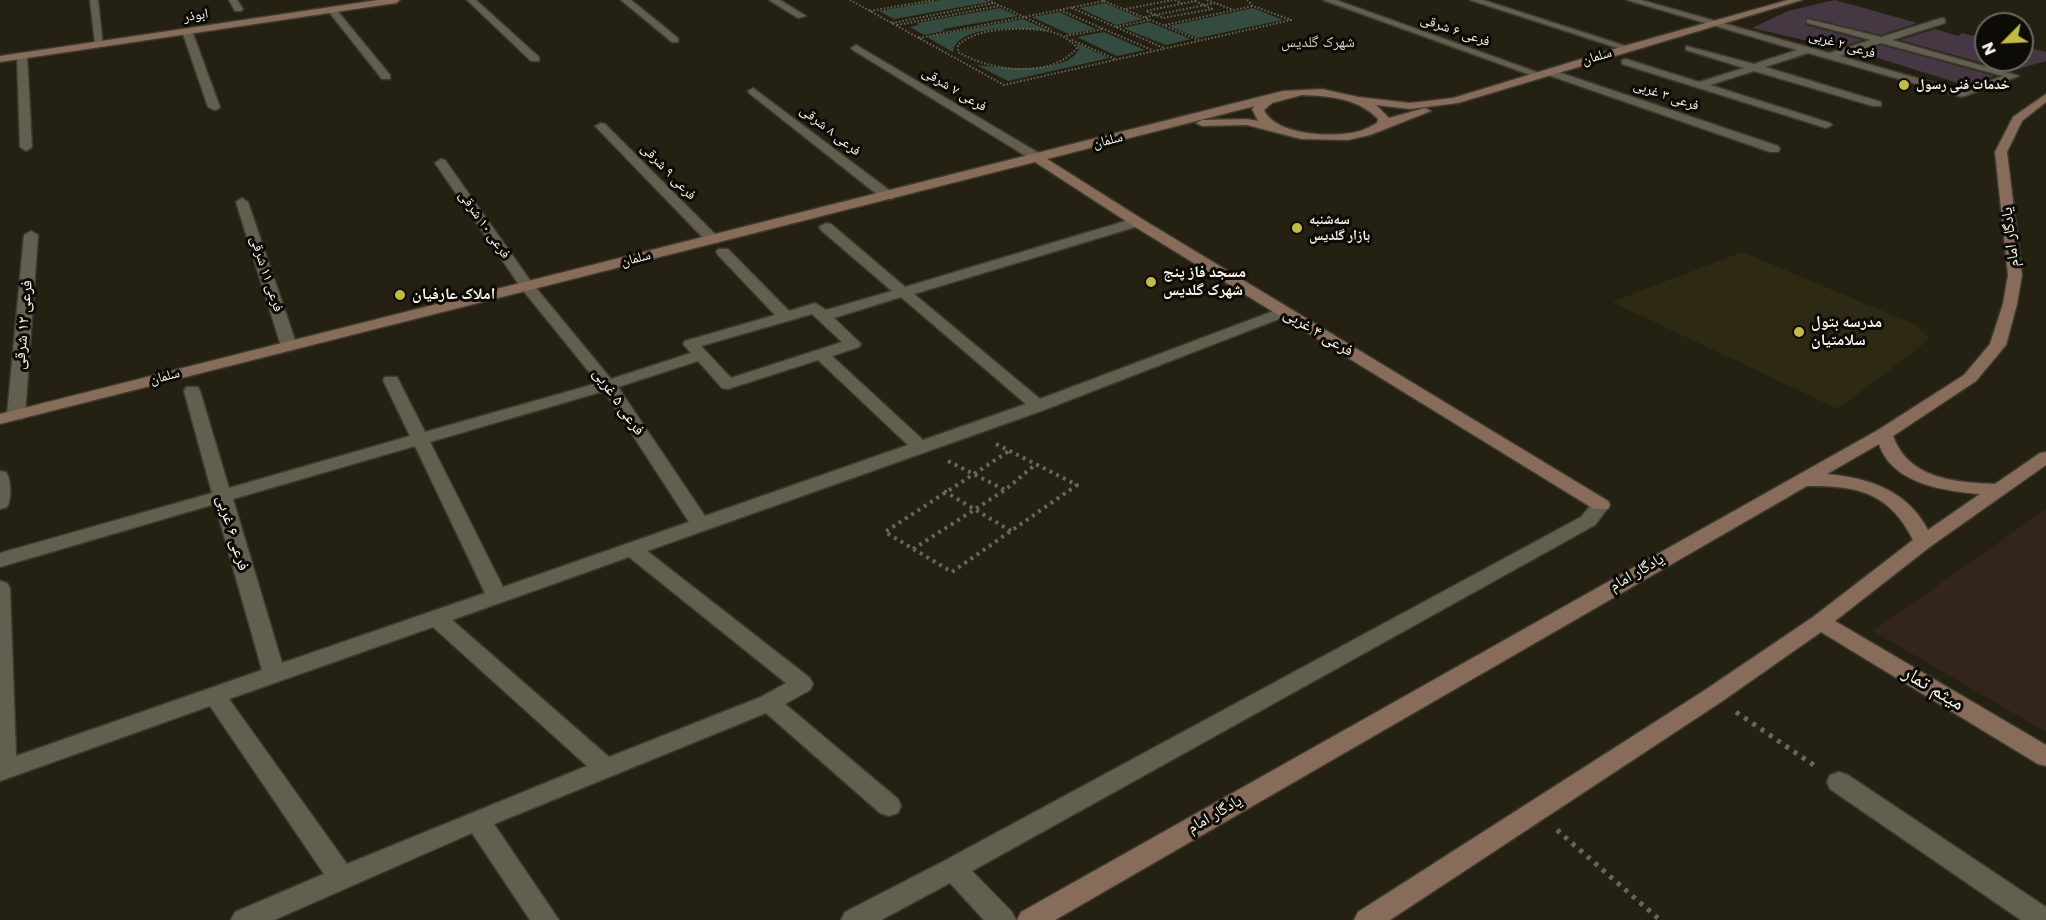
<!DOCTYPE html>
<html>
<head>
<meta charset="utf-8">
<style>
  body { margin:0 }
  #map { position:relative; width:2046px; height:920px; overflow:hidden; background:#252112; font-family:Poppins,sans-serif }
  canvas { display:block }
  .north { position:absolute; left:1974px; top:12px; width:60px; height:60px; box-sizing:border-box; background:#0c0b05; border:2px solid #6a6961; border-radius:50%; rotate:246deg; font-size:16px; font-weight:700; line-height:24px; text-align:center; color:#f7f5eb }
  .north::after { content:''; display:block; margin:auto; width:21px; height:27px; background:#c2bd3f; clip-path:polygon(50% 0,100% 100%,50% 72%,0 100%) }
</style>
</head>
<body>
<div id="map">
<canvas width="2046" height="920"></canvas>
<div class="north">N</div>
</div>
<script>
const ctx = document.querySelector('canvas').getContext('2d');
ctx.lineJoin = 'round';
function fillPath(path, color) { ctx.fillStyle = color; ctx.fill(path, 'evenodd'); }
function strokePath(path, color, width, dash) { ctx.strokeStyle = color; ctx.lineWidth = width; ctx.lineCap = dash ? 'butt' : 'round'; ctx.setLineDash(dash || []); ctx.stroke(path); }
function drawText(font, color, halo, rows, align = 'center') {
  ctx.font = font + ' Poppins,"Noto Naskh Arabic",sans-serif'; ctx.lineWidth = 6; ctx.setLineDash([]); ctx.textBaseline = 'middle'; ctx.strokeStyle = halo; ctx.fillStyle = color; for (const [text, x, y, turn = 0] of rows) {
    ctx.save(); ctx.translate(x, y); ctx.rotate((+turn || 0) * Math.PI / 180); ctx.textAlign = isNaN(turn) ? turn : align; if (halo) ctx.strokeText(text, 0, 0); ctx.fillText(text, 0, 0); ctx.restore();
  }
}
fillPath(new Path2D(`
  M2046 509V732L1873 631Z`), '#34251a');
fillPath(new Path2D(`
  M1742 252 1916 325 1930 339 1838 409 1612 302Z`), '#2e2913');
fillPath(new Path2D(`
  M940 0H984L989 2 894 19 879 11Z
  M1105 3 1143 19 1116 25 1079 8Z
  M1000 8 1018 16 943 29 944 31 924 35 910 27 919 25 917 23Z
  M1253 8 1283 20 1198 38 1169 26Z
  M1059 12 1096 29 1069 34 1032 17Z
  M1023 19 1050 31C1028 28 957 22 953 52L927 37Z
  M1149 22 1191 39 1166 45 1123 28Z
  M1104 32 1145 50 1117 56 1077 37Z
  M1076 43 1109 58 1008 81 977 65C1000 68 1067 75 1079 49Z`), '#344c3f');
fillPath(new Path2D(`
  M1835 0 1917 23 1881 35 1806 17V25L1863 40 1838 48 1752 28 1788 11Z
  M1935 29 1958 36 1962 33 1986 39V60H2022V46L2046 52V61L2011 71 1900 40Z
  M1881 45 1995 76 1964 85 1859 52Z`), '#463842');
const street = new Path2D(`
  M90 0H98L103 46 95 44Z
  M229 0H237L243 9 241 11H235Z
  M467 0H476L539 57V61H531Z
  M621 0H631L678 38V42H672Z
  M769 0H780L806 16 798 18Z
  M1323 0H1336L1545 75 1536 77Z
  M1470 0H1483L1632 48 1624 50Z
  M1627 0H1641L1829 53 1871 40 1807 23V19L1881 37 1942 18 1945 19V23L1892 40 2019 76 1962 97 1808 53 1765 67 1881 102V106H1873L1754 71 1710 85 1830 123 1832 125 1826 128 1622 64V60L1626 59 1699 82 1744 68 1686 50V46L1754 64 1797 50ZM1881 43 2003 76 1962 91 1840 56Z
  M329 8H335L390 75V79H382L329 12Z
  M184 29 192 31 220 107 218 109 214 110 208 107 182 31Z
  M856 45 1042 155 1044 158 1038 162 1034 161 853 50 851 48Z
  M22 53 27 56 32 147 26 151 20 147 17 56Z
  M1549 69 1778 146 1780 149 1778 152H1770L1545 74 1544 72Z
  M753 88 893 193 894 196 893 199H883L749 93 748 91Z
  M601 123 605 124 718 237 720 240 718 243H708L597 128 595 126Z
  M441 159 445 160 532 283 611 379 691 353 683 344 685 341 775 315 718 255 716 252 718 249H728L789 311 815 303 826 310 892 291 821 230 819 227 826 223 831 224 905 287 1132 219H1142L1144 222 1142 225 914 294 1040 399 1279 309 1284 307 1292 312 1289 315 1044 410 647 551 810 678 813 684 810 690 785 704 898 799 901 806 898 813 889 816 880 813 766 713 494 824 559 920H530L472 833 274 920H231L235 912 324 874 210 706 0 781V581L7 583 10 588 16 756 262 670 215 504 0 567V553L212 493 184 391 186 387H198L200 391 229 488 410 436 383 380 385 377H397L425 432 598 383 522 289 435 163ZM901 297 1026 404 923 440 832 356 859 347 861 344 834 318ZM812 314 842 342 731 378 701 346ZM818 360 908 445 705 516 618 387 698 361 722 388 728 389ZM604 391 689 522 503 587 430 442ZM415 446 485 593 282 663 233 499ZM629 557 786 683 761 697 609 757 452 620ZM433 627 587 766 347 864 229 699Z
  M242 198 248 202 297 346 295 349 289 351 281 346 236 202Z
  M31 231 38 235 25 415 22 419H10L7 415 24 235Z
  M0 471 6 472C11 480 12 499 7 507L0 509Z
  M1601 499 1608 501 1610 505 1595 525 972 871 1012 912 1016 920H984L950 883 881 920H841L845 912 944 861 1581 517 1594 501Z
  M1839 772 1848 775 2046 907V920H2021L1830 789 1827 782 1830 775Z`);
const secondary = new Path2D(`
  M378 0H400L396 3 0 62V56Z
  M1788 0H1802L1458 103 1410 109 1376 105 1389 118 1425 108 1431 111 1370 135 1348 140 1301 139 1247 125 1202 126 1196 123 1202 120 1247 119 1258 121 1252 109 1255 106 1047 159 1142 219 1608 501 1610 505 1608 509H1594L1132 225 1035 162 0 424V414L1283 91 1322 89 1358 97 1410 103 1453 98 1624 46ZM1302 95C1329 96 1358 98 1378 119L1377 123C1371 126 1366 129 1360 131 1335 138 1276 136 1264 110L1272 103Z
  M2046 94V102L2022 121 2007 152 2022 275 2017 304 2006 345 1976 381 1893 436C1909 479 1954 482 1995 484L2040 453 2046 452V465L1931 546 1835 621 2046 745V766L2038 764 1821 632 1721 702 1390 920H1354L1358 912 1705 690 1813 617 1913 540C1890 493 1857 485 1807 486L1055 920H1017L1021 912 1878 430 1964 375 1990 344 2003 304 2008 275 1995 152 2013 117ZM1879 444C1892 484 1944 491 1980 494L1928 530C1907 490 1869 478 1827 474Z`);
strokePath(street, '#3d3a30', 3);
strokePath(secondary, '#3d3a30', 3);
strokePath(new Path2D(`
  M850 0 1004 85 1291 20 1253 6 1247 0
  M988 0 1052 30
  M1175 0 1184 4
  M1207 0 1233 10
  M1104 1 1199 40
  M1195 1 1212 9 1163 18 1146 11Z
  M1072 8 1164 48
  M1126 9 1172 0
  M1060 10 1152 50
  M870 11 934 0
  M1145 17 1215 3
  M892 23 994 3
  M897 25 999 6
  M1165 25 1253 6
  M1116 27 1149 20
  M1012 29C1035 29 1061 28 1077 48 1050 80 990 71 958 52V45C974 32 992 30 1012 29Z
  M1066 36 1103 29
  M919 38 1104 1 1102 0
  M1072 40 1115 59`), '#696658', 2, [1.5, 2]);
strokePath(new Path2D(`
  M996 444 1077 485 952 572 885 532 1009 451
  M948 461 1005 490
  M944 491 1011 531
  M913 549 1005 490 1036 464`), '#696658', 4, [3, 4.5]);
strokePath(new Path2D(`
  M1736 712 1818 768
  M1557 830 1660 920`), '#696658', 5, [4, 6]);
fillPath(street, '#635f4e');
fillPath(secondary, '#876c59');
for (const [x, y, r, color] of [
  [1904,85,6,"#c2bd3f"],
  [1297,228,6,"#c2bd3f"],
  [1151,282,6,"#c2bd3f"],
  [400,295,6,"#c2bd3f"],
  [1799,332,6,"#c2bd3f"]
]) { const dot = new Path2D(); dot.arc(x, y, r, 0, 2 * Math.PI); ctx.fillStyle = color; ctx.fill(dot); strokePath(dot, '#0c0b05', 2); }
drawText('14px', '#f7f5eb', '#0c0b05', [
  ["ابوذر",196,16,-9],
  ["فرعی ۶ شرقی",1455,31,19],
  ["فرعی ۲ غربی",1842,45,16],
  ["سلمان",1597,57,-17],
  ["فرعی ۷ شرقی",954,90,31],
  ["فرعی ۳ غربی",1666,96,19],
  ["فرعی ۸ شرقی",830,131,38],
  ["سلمان",1108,141,-14],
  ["فرعی ۹ شرقی",668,172,46],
  ["فرعی ۱۰ شرقی",484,225,55],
  ["سلمان",636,259,-14],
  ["فرعی ۱۱ شرقی",266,274,72],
  ["سلمان",165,377,-14]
]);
drawText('bold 14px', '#f7f5eb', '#0c0b05', [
  ["خدمات فنی رسول",1916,85],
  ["سه‌شنبه",1309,220],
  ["بازار گلدیس",1309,236]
], 'left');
drawText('15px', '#d5d1bd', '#0c0b05', [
  ["شهرک گلدیس",1318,43]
]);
drawText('16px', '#f7f5eb', '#0c0b05', [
  ["یادگار امام",2011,237,-97],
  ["فرعی ۱۲ شرقی",24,325,-85],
  ["فرعی ۴ غربی",1318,333,31],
  ["فرعی ۵ غربی",618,402,55],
  ["فرعی ۶ غربی",232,533,73],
  ["یادگار امام",1637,573,-30],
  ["یادگار امام",1215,815,-30]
]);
drawText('bold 16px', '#f7f5eb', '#0c0b05', [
  ["مسجد فاز پنج",1163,273],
  ["شهرک گلدیس",1163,291],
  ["املاک عارفیان",412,295],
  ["مدرسه بتول",1811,323],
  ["سلامتیان",1811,341]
], 'left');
drawText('20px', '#f7f5eb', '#0c0b05', [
  ["میثم تمار",1933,689,31]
]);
</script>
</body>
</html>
